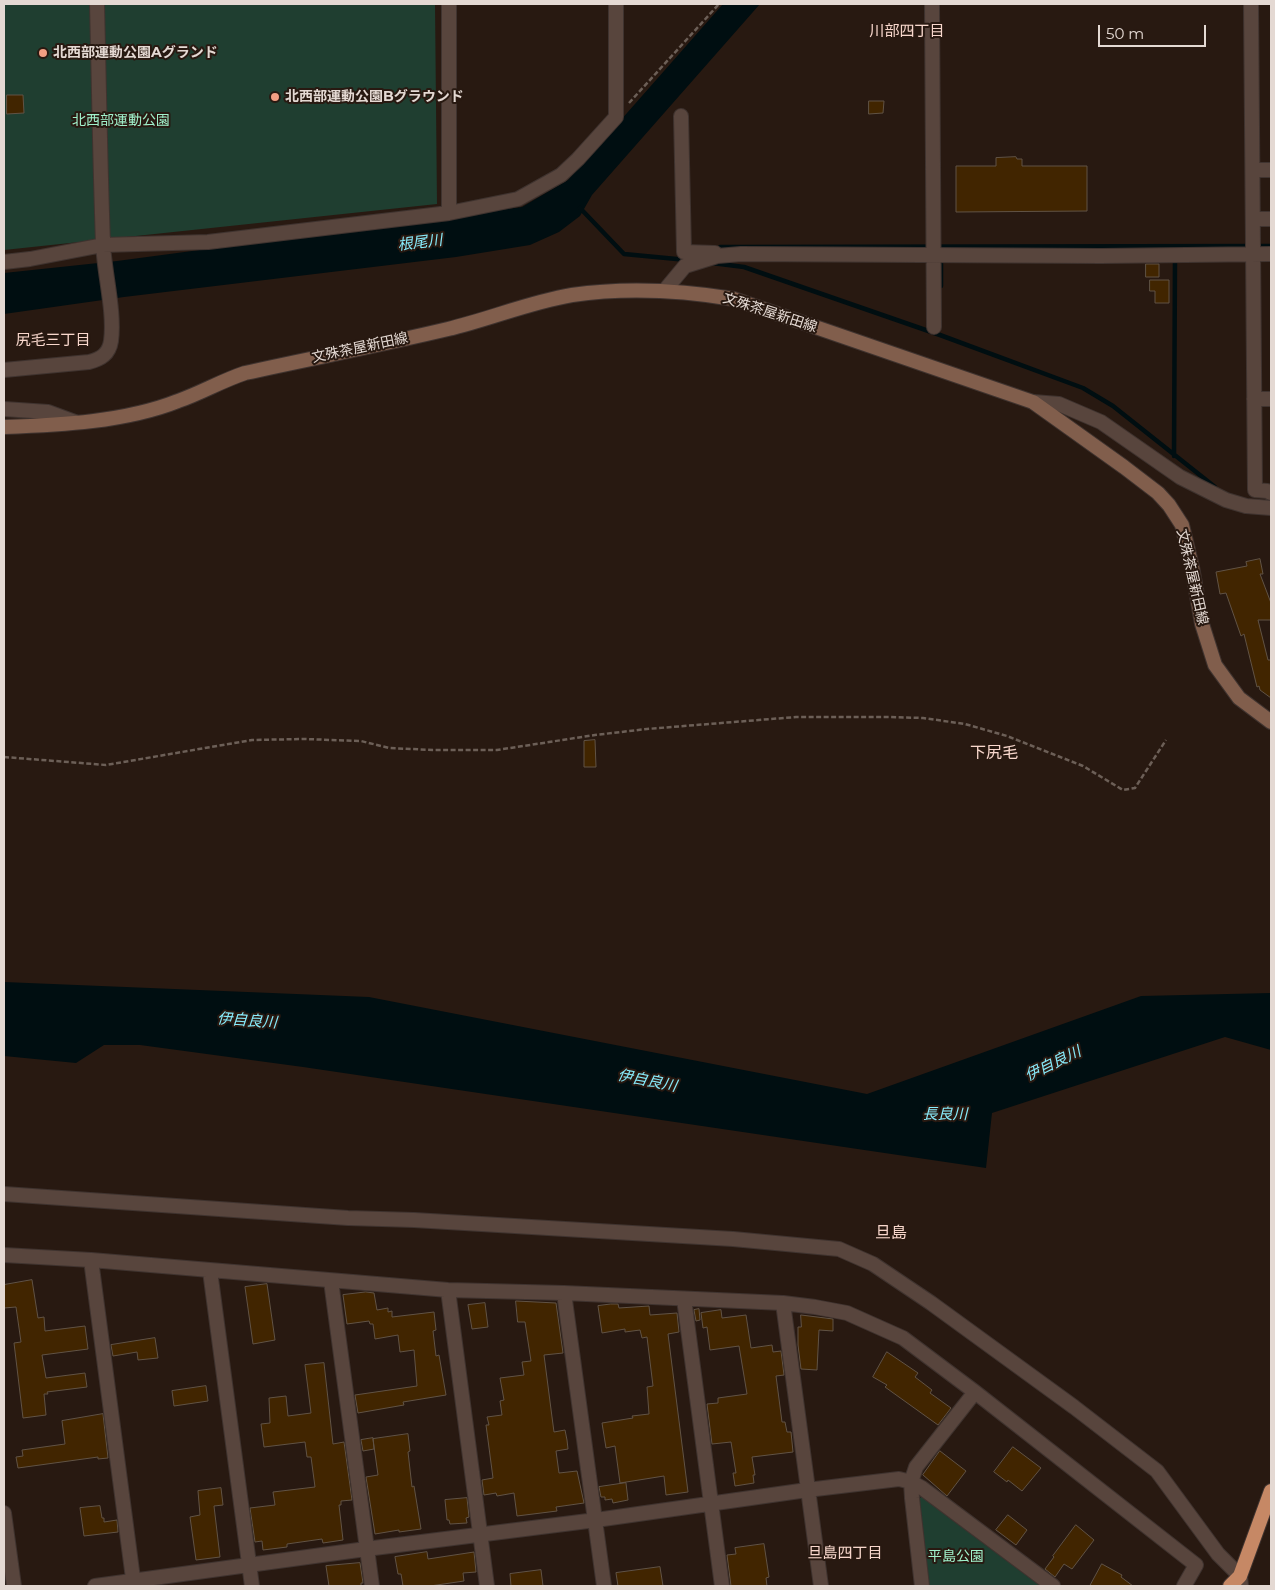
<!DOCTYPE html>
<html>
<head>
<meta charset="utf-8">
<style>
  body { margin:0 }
  #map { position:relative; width:1275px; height:1590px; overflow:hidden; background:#281911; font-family:Montserrat,sans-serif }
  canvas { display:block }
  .frame { position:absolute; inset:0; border:5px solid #e4d9d3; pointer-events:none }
  .scale { position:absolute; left:1098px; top:25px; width:108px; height:22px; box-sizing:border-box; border:2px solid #e4d9d3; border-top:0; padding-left:6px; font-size:15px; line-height:18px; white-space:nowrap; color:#e4d9d3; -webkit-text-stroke:4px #281911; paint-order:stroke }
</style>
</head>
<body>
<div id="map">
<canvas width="1275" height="1590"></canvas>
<div class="frame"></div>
<div class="scale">50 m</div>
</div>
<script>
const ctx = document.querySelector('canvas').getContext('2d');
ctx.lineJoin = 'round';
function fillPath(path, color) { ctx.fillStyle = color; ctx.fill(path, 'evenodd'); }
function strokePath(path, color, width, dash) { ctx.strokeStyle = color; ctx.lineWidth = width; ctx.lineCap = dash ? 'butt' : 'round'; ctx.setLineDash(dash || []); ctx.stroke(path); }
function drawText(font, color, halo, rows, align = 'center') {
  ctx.font = font + ' Montserrat,"Noto Sans JP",sans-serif'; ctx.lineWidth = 4; ctx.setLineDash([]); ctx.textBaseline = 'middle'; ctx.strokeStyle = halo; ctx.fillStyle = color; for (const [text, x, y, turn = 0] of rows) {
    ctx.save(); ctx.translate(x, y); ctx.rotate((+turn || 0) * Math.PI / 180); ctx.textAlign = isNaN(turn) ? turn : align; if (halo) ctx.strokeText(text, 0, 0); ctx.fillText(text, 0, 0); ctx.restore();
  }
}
fillPath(new Path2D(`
  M4 4H435L437 204 4 250Z
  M923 1496 1041 1586H929L918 1499Z`), '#1f3e30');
fillPath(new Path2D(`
  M723 4H760L592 195 580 216 559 232 530 245 456 257 124 297 4 314V273L117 261 522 207 568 180Z
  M4 982 369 997 867 1094 1141 996 1271 993V1050L1225 1037 992 1113 986 1168 303 1067 140 1045H104L76 1063 4 1056Z`), '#000e11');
strokePath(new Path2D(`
  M580 208 624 254 687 260
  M717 251 720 247 1271 246
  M712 263 744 267 940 335 1083 388 1113 406 1215 487
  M941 286V257
  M1174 456 1175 257`), '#000e11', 4.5);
const building = new Path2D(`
  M7 95H23L24 113 7 114Z
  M869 101H884L883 113 869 114Z
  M1016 157 1017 159H1022V166H1087V211L956 212V166H996V158Z
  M1146 264H1159V277H1146Z
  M1150 280H1169V303H1155V291H1150Z
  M1260 559 1263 574H1260L1271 603V620H1258L1268 660H1271V698L1260 690 1259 686 1257 687 1244 634 1241 636 1226 593 1220 594 1216 572 1247 566 1246 562Z
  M595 740 596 767H584V741Z
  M32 1280 38 1318 44 1317 45 1331 85 1326 88 1349 42 1355 46 1378 85 1373 87 1387 47 1392 48 1394H44L46 1415 23 1418 14 1343 21 1342 16 1307 4 1308V1285Z
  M267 1284 275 1340 253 1344 245 1287Z
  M366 1292 374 1293 377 1310 388 1308V1312L392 1311V1317L434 1312 436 1330 433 1331 436 1356 439 1355 446 1395 403 1402 404 1405 358 1413 355 1395 417 1386 414 1350 400 1352 398 1335 375 1339 373 1324H370L369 1321 347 1324 343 1295Z
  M516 1301 556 1303 563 1353 544 1355 552 1417 554 1432 565 1430 567 1440 568 1449 556 1451 559 1473 577 1471 584 1503 556 1507 557 1511 517 1516 514 1493 497 1496 496 1493 484 1495 482 1480 493 1478 486 1425H489L487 1417 502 1415 500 1401 504 1400 500 1378 524 1375 522 1362 531 1361 525 1322H518Z
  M485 1303 488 1327 472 1329 468 1305Z
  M611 1304H618L619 1308 649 1306 650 1315 677 1313 679 1332 668 1334 688 1492 666 1495 664 1476 620 1483 615 1446 606 1448 602 1423 633 1418 632 1416 649 1414 647 1387 653 1386 647 1337 642 1338 640 1330 625 1332V1329L602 1333 598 1306Z
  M699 1309 700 1320 696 1321 694 1310Z
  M721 1310 722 1318 746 1315 751 1348 772 1345 773 1352 781 1351 784 1375 776 1376 782 1422H785L787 1432H791L793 1452 752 1457 755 1475H753L754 1483 735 1486 733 1473H736L731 1442 712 1444 707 1404 718 1403V1398L747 1394 739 1346 710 1350 707 1327 703 1328 701 1313Z
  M801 1315 833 1319V1331L819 1330 817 1370 801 1369 798 1345V1327H801Z
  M155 1338 158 1358 138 1360 137 1352 113 1356 111 1345Z
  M887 1352 918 1373 915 1377 932 1390 930 1393 951 1408 938 1425 885 1387 887 1385 873 1377Z
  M324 1363 333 1444 344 1442 352 1500 341 1501V1505H339L343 1540 323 1543 322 1539 287 1544V1547L263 1550 262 1541 255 1542 250 1508 275 1505 273 1492 315 1487 311 1457H307L305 1442 264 1447 261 1424 270 1423 269 1398 286 1396 288 1416 311 1413 305 1365Z
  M206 1386 208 1401 174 1406 172 1391Z
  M103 1414 108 1458 98 1459V1457L18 1468 16 1457 23 1456 22 1450 65 1444 62 1421Z
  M408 1434 410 1451 408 1452 412 1487 414 1486 421 1529 399 1532V1530L375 1534 366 1477 378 1475 373 1439Z
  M373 1438 374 1449 363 1451 361 1440Z
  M1013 1447 1041 1468 1022 1491 1008 1480 1007 1482 994 1472Z
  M940 1451 966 1471 947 1496 923 1475Z
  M626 1483 628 1500 613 1503 612 1499 605 1500V1497H601L599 1487Z
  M221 1488 223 1505 214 1506 220 1557 196 1560 190 1517 200 1515 198 1491Z
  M467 1498 469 1517 466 1518 467 1523 450 1524 449 1520H447L445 1500Z
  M100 1506 102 1518H104V1522L117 1520 118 1532 84 1536 80 1508Z
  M1008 1515 1027 1530 1016 1545 996 1530Z
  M1076 1525 1094 1540 1072 1569 1064 1564 1055 1577 1045 1569 1054 1557 1053 1556Z
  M764 1544 769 1577 766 1578 767 1586H731L727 1555 736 1554 735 1548Z
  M427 1552 428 1559 474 1552 476 1572 463 1573 464 1581 430 1586H403L401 1574H398L395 1557Z
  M360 1563 363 1583H361V1586H329L326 1566Z
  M1102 1564 1122 1575 1121 1577 1133 1586H1090Z
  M660 1567 663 1586H618L616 1573Z
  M541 1570 543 1586H511L510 1574Z`);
fillPath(building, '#412500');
strokePath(building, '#615345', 1);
const minor = new Path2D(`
  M932 4 934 327
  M1251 4 1255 490 1267 491 1271 493
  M681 116 684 252 715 253
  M1253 170H1271
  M449 213V4
  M1253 219H1271
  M4 262 30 259 103 245 208 242 449 213 518 199 561 175 578 159 616 117V4
  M665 290 685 266 717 256 741 254 1101 256 1271 254
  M4 370 89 362C101 359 109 354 111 341 115 312 104 272 103 243 100 163 99 83 97 4
  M1254 399H1271
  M1033 402 1059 404 1101 422 1180 477 1226 500 1246 506 1271 508
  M4 409 48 412 75 422
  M4 1194 348 1218 414 1220 733 1239 839 1249 873 1264 931 1303 1074 1407 1157 1471 1218 1554 1240 1576 1241 1586
  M4 1255 91 1260 448 1290 564 1293 783 1303 815 1307 847 1313 903 1338 975 1392 1196 1565 1184 1586
  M91 1260 134 1586
  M210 1271 252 1586
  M331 1281 372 1586
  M448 1290 487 1586
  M564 1293 604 1586
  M684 1299 722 1586
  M783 1303 821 1586
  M4 1513 14 1586
  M95 1586 366 1549 596 1520 807 1490 899 1479 911 1482 922 1488 1053 1586
  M922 1586 912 1498 911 1482 916 1467 975 1392`);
const secondary = new Path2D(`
  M4 427C60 425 125 422 178 401 201 393 221 381 245 373 313 358 381 345 448 329 490 319 530 302 572 295 627 287 680 290 734 299L1033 402 1124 467 1158 493 1169 505 1182 525 1192 567 1202 624 1215 665 1239 698 1271 722`);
const trunk = new Path2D(`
  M1230 1586 1240 1576 1271 1491`);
strokePath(minor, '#3f332f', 16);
strokePath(secondary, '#3f332f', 16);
strokePath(trunk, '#3f332f', 16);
strokePath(new Path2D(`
  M629 103 719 4
  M4 757 106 765 252 740 304 739 361 741 389 748 433 750H497L595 735 647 729 796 717H890L923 718 965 724 1007 736 1083 766 1123 790 1135 788 1166 740`), '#6c5f57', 2.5, [5, 2.5]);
strokePath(minor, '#58453d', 14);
strokePath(secondary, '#815e4c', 14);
strokePath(trunk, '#c68865', 14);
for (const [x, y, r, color] of [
  [43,53,5,"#f39f83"],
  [275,97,5,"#f39f83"]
]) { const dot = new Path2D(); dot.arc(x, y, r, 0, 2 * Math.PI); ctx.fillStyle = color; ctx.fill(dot); strokePath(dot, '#281911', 2); }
drawText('bold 14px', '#e4d9d3', '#281911', [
  ["北西部運動公園Aグランド",53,53],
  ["北西部運動公園Bグラウンド",285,97]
], 'left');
drawText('14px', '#a0f1cb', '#281911', [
  ["北西部運動公園",121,121],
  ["平島公園",956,1557]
]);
drawText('14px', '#e4d9d3', '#281911', [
  ["文殊茶屋新田線",770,313,18],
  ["文殊茶屋新田線",360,348,-12],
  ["文殊茶屋新田線",1192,577,77]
]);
drawText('15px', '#f8d7cc', '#281911', [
  ["川部四丁目",907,32],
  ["尻毛三丁目",53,341],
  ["旦島四丁目",845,1554]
]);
drawText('italic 15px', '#88ecfc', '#281911', [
  ["根尾川",420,243,-7],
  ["伊自良川",247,1021,4],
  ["伊自良川",1053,1064,-26],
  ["伊自良川",647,1081,11],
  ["長良川",945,1115]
]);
drawText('16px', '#f8d7cc', '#281911', [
  ["下尻毛",994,753],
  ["旦島",891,1233]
]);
</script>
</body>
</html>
